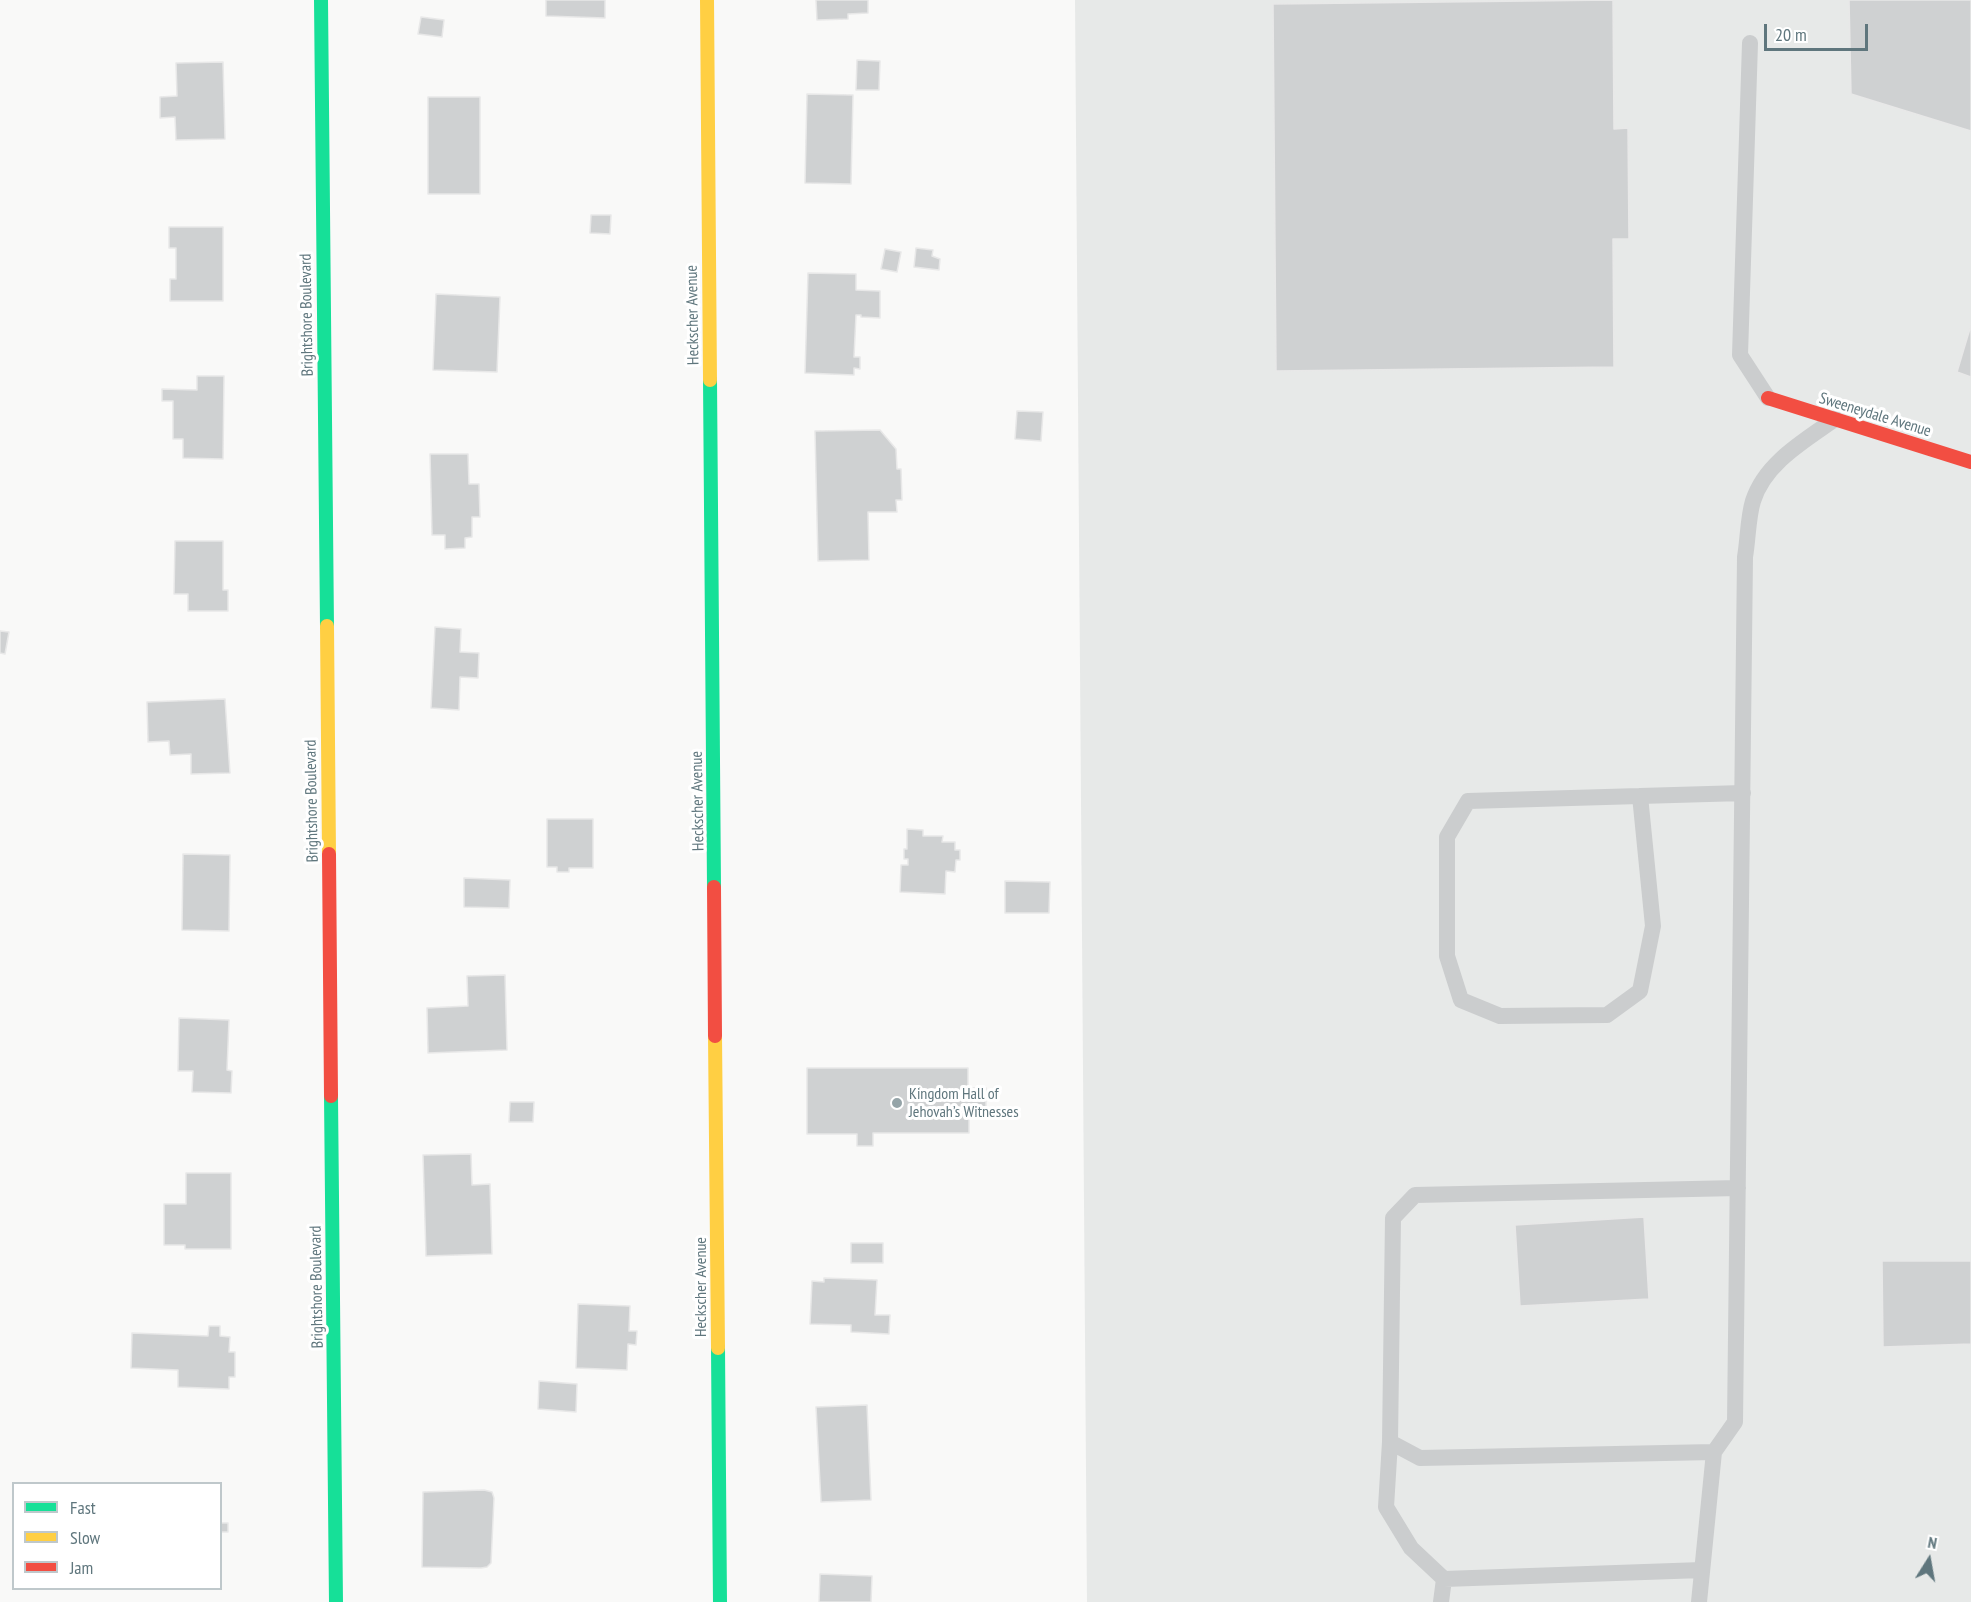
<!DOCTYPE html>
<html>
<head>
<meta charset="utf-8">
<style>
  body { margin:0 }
  #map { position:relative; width:1971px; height:1602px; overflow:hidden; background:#f9f9f8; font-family:"PT Sans Narrow",sans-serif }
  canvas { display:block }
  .legend { position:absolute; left:12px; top:1482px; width:210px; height:108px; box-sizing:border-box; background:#fff; border:2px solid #bfc8cb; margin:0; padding:8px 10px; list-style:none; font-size:18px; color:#5f767d }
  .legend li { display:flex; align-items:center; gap:12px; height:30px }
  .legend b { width:30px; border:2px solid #bfc8cb }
  .north { position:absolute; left:1899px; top:1530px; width:60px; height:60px; -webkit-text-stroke:4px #fff; paint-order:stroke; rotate:11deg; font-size:16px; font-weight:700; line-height:24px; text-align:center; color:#5f767d }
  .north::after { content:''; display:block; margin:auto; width:21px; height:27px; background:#5f767d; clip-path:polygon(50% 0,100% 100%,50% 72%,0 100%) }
  .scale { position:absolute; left:1764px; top:24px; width:104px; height:27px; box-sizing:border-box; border:3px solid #5f767d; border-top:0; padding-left:8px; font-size:18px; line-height:21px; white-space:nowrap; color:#5f767d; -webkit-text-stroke:4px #fff; paint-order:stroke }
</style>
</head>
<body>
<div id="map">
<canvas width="1971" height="1602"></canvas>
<ul class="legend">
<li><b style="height:8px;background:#16e098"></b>Fast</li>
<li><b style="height:8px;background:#ffcf43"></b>Slow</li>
<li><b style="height:8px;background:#f24e42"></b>Jam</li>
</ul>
<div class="north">N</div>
<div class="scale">20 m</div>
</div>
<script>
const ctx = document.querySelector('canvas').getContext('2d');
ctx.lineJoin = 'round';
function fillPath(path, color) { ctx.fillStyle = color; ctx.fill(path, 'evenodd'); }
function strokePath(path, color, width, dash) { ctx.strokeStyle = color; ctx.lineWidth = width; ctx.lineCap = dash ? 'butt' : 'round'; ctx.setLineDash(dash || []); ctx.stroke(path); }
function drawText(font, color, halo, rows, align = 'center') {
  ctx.font = font + ' "PT Sans Narrow",sans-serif'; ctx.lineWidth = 6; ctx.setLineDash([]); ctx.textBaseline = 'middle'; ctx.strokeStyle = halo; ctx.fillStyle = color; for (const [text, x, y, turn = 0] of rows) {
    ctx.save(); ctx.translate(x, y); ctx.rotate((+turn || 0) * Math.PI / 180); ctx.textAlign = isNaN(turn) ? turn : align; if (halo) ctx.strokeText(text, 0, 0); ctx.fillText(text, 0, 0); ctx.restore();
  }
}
fillPath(new Path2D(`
  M1075 0H1971V1602H1087Z`), '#e7e9e8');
const building = new Path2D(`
  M546 0H605V18L546 16Z
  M816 0H868V13L848 14V19L817 20Z
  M1613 0 1614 129 1628 128 1629 239H1613L1614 367 1276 371 1273 4Z
  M1849 0H1971V131L1851 94Z
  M421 17 444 20 442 37 418 34Z
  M857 60 880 61 879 90H856Z
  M223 62 225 139 176 140 175 117 160 118V97L177 96 176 63Z
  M807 94 853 95 851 184 805 183Z
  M428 97H480V194H428Z
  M591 215H611L610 234 590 233Z
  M169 227H223V301H170V279H176V248H169Z
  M916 248 933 250 932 256 940 259 939 270 914 267Z
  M885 249 901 252 897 272 881 269Z
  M808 273 856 274V290L880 291V318L861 317V315H856L854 357H860V369L854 368V375L805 373Z
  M436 294 500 297 497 372 433 370Z
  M1971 325V377L1957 372Z
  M197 376H224L223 459 183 458V439H173V401H162V389L197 390Z
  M1017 411 1043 412 1041 441 1015 439Z
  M880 430 896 449 897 469H901L902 500H896L897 512H868L869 560 818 561 815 431Z
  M430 454H468L469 484H479L480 517H472V537L465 538V548L445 549V535H432Z
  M175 541H223V590H228V611H188V594H174Z
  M435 627 461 629 460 652 479 653 478 678 460 677 459 710 431 708Z
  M0 631 9 632 5 654 0 653Z
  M225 699 230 773 191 774V754L170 755 169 741 148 742 147 702Z
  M547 819H593V868H569V872H557V867H547Z
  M907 829 923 830V836H943L942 842H955V850H960V860H956L955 872 946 871 945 894 900 892 901 865H908V859H904V849H907Z
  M183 854 230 855 229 931 182 930Z
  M464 878 510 880 509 908 464 907Z
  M1005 881 1050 882 1049 913H1005Z
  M505 975 507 1050 428 1053 427 1008 468 1006 467 976Z
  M179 1018 229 1020 227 1070 232 1071 231 1093 192 1092 193 1071H178Z
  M807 1068H968V1088H986V1118H969V1133H873V1146H857V1134H807Z
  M510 1102H534L533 1122H509Z
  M471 1154 472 1185 490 1184 492 1254 426 1256 423 1155Z
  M186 1173H231V1249H185V1245H164V1204H186Z
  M1644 1217 1649 1299 1520 1306 1515 1225Z
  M851 1243H883V1263H851Z
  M1882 1261H1971V1344L1883 1347Z
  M824 1278 877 1280 875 1315H890L889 1334 851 1332V1325L810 1324 812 1281 824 1282Z
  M578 1304 630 1306 629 1331H637L636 1345 628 1344 627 1370 576 1368Z
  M209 1326H220V1336L230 1337 229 1352H235V1377H229V1389L178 1387V1370L131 1368 132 1333 208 1336Z
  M539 1381 577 1384 576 1412 538 1409Z
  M867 1405 871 1500 821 1502 816 1407Z
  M484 1490 492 1492 494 1498 491 1563 487 1567 481 1568 422 1567 423 1492Z
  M220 1523H228V1532H220Z
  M820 1574 872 1576 871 1602H819Z`);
fillPath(building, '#cfd1d2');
strokePath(building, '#e8e8e8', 1.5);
strokePath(new Path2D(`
  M1750 43 1740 355 1768 398
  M1640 796 1653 926 1640 991 1607 1015 1500 1016 1461 1000 1447 956V837L1468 801 1743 793
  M1738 1188 1415 1195 1393 1218 1390 1442 1420 1458 1714 1452 1735 1422 1745 557C1748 540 1748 517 1753 501 1765 463 1804 441 1835 419
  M1390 1442 1386 1507 1411 1548 1444 1579 1441 1602
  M1444 1579 1702 1570
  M1699 1602 1714 1452`), '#cbcdce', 16);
strokePath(new Path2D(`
  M321 0 327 626
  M710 380 714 887
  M331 1096 336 1602
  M718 1348 720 1602`), '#16e098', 14);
strokePath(new Path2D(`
  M707 0 710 380
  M327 626 329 854
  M715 1036 718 1348`), '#ffcf43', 14);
strokePath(new Path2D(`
  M1768 398 1971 462
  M329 854 331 1096
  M714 887 715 1036`), '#f24e42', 14);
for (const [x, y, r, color] of [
  [897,1103,6,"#95a4a8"]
]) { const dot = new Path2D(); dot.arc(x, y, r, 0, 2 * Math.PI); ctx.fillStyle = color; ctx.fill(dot); strokePath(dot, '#fff', 2); }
drawText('16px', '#5f767d', '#fff', [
  ["Brightshore Boulevard",307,315,-91],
  ["Heckscher Avenue",693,315,-91],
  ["Sweeneydale Avenue",1875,415,17],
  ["Brightshore Boulevard",312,801,-91],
  ["Heckscher Avenue",698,801,-91],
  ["Brightshore Boulevard",317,1287,-91],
  ["Heckscher Avenue",701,1287,-90]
]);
drawText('16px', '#5f767d', '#fff', [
  ["Kingdom Hall of",909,1094],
  ["Jehovah’s Witnesses",909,1112]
], 'left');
</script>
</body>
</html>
